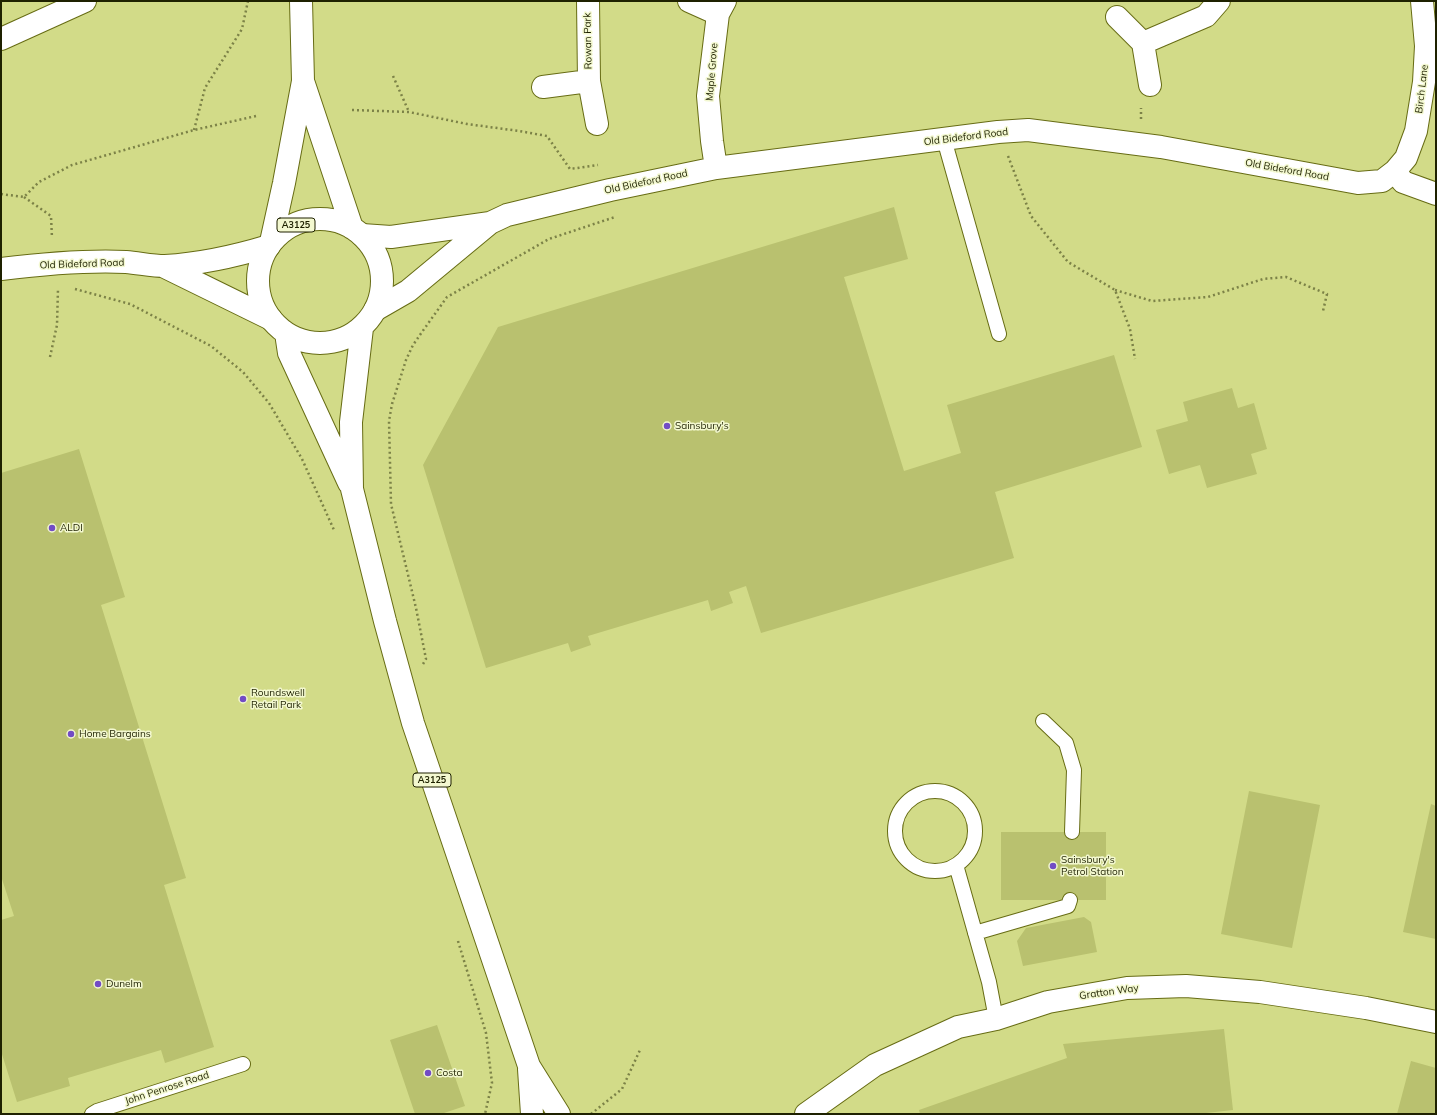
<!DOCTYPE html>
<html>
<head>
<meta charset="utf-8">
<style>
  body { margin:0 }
  #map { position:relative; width:1437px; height:1115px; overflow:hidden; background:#d2db88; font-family:Mulish,sans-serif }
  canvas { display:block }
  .frame { position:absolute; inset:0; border:2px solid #1e2100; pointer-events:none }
</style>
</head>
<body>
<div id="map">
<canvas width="1437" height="1115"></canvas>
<div class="frame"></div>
</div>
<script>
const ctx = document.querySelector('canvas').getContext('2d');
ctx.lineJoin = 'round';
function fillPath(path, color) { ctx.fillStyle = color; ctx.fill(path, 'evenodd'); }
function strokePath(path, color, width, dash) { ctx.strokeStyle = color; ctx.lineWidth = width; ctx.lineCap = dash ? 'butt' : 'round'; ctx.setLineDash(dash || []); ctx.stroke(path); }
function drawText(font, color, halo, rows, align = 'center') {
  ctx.font = font + ' Mulish,sans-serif'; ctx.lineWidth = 3; ctx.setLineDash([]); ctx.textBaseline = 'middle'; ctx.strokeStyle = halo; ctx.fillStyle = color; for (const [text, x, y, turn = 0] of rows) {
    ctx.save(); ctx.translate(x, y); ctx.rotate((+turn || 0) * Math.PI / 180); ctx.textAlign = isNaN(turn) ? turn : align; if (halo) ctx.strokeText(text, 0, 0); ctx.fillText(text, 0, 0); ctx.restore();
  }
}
fillPath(new Path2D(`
  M894 207 908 259 844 277 904 471 961 453 947 405 1114 355 1142 447 995 492 1014 558 761 633 746 586 729 592 733 603 711 611 708 600 588 636 591 645 571 652 568 643 486 668 423 465 498 327Z
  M1232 388 1238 408 1254 403 1267 449 1251 454 1257 474 1207 488 1200 465 1169 474 1156 430 1188 421 1183 402Z
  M79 449 125 597 101 605 186 878 164 885 214 1047 165 1063 161 1050 68 1078 70 1086 17 1102 1 1051V920L14 916 1 876V473Z
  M1249 791 1320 805 1292 948 1221 934Z
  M1431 804 1436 806V939L1403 932Z
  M1001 832H1106V900H1001Z
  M1084 917 1091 922 1097 952 1023 966 1017 941 1026 928Z
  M437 1025 465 1106 441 1114H415L390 1040Z
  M1224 1029 1233 1110 1197 1114H920L919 1110 1067 1058 1063 1044Z
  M1411 1061 1436 1068V1114H1397Z`), '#b9c16f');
const lane = new Path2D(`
  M944 139 999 334
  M1043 721 1066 743 1074 770 1072 832
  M895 831a40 40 0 1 1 80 0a40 40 0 1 1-80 0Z
  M956 865 989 982 996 1019
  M975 933 1068 906 1070 900
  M92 1114 97 1111 243 1064`);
const street = new Path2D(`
  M588 1 589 81 597 124
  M689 1 718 14
  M1117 17 1143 43 1206 16 1219 1
  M1 39 85 1
  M1143 43 1150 85
  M543 87 589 81
  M716 168 712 141 708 96 718 14 725 1
  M1395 171 1406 158 1416 131 1424 82 1426 46 1422 1
  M362 235 391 237 490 223
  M375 310 408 291 490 223 507 215 610 190 716 168 998 132 1028 130 1161 147 1358 183 1382 181 1395 171 1403 182 1436 194
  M806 1114 875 1065 958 1027 996 1019 1048 1002 1127 988 1186 986 1260 992 1366 1008 1436 1022`);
const secondary = new Path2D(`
  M163 266 271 319
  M1 269C42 264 84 260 126 262 139 263 152 266 165 266 200 264 236 256 269 246`);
const primary = new Path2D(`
  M304 84 352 228
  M258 281a62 62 0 1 1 124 0a62 62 0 1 1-124 0Z
  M271 242 284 183 303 81 301 1
  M362 328 351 422 352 489 385 621 413 723 529 1066 559 1114
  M286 333 289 353 349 483
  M529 1069 532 1114`);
strokePath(lane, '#676c14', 16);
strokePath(street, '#676c14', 24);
strokePath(secondary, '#676c14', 24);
strokePath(primary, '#676c14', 24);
strokePath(new Path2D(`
  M393 76 409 112
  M352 110 409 112 467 124 519 131 547 136 570 169 598 165
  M1141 119V108
  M194 130 205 88 242 29 248 1
  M1008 156 1031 216 1068 262 1115 290 1130 329 1135 359
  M1 194 24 197 39 182 72 165 194 130 256 116
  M24 197 51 216 52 238
  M75 289 130 304 211 346 243 372 269 403 302 459 334 530
  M1115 290 1152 301 1208 297 1263 279 1286 277 1327 294 1323 311
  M50 357 57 325 58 289
  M423 664 426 659 416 608 391 504 389 421 392 404 406 360 413 345 422 332 447 297 549 239 615 217
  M458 941 486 1033 492 1083 485 1114
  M591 1114 622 1089 640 1050`), '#7c8247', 2.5, [2, 3]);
strokePath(lane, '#fff', 14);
strokePath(street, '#fff', 22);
strokePath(secondary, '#fff', 22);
strokePath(primary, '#fff', 22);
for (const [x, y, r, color] of [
  [667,426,4,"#724cc5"],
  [52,528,4,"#724cc5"],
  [243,699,4,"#724cc5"],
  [71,734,4,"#724cc5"],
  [1053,866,4,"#724cc5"],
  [98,984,4,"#724cc5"],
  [428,1073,4,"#724cc5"]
]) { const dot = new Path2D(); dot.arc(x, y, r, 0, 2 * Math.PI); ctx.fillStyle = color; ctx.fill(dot); strokePath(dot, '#f3f8d0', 1.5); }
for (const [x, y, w] of [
  [296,225,38],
  [432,780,38]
]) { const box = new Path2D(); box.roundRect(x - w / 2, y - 7, w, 14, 3); ctx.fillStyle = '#f3f8d0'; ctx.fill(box); strokePath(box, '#1e2100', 1); }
drawText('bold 9px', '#1e2100', null, [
  ["A3125",296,225],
  ["A3125",432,780]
]);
drawText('10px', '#1e2100', '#f3f8d0', [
  ["Rowan Park",588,41,-91],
  ["Maple Grove",712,72,-85],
  ["Birch Lane",1422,89,-83],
  ["Old Bideford Road",966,137,-7],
  ["Old Bideford Road",1287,170,10],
  ["Old Bideford Road",646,182,-12],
  ["Old Bideford Road",82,264,-2],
  ["Gratton Way",1109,992,-8],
  ["John Penrose Road",167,1088,-18]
]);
drawText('10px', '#1e2100', '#f3f8d0', [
  ["Sainsbury's",675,426],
  ["ALDI",60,528],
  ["Roundswell",251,693],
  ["Retail Park",251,705],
  ["Home Bargains",79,734],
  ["Sainsbury's",1061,860],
  ["Petrol Station",1061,872],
  ["Dunelm",106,984],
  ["Costa",436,1073]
], 'left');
</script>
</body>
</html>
